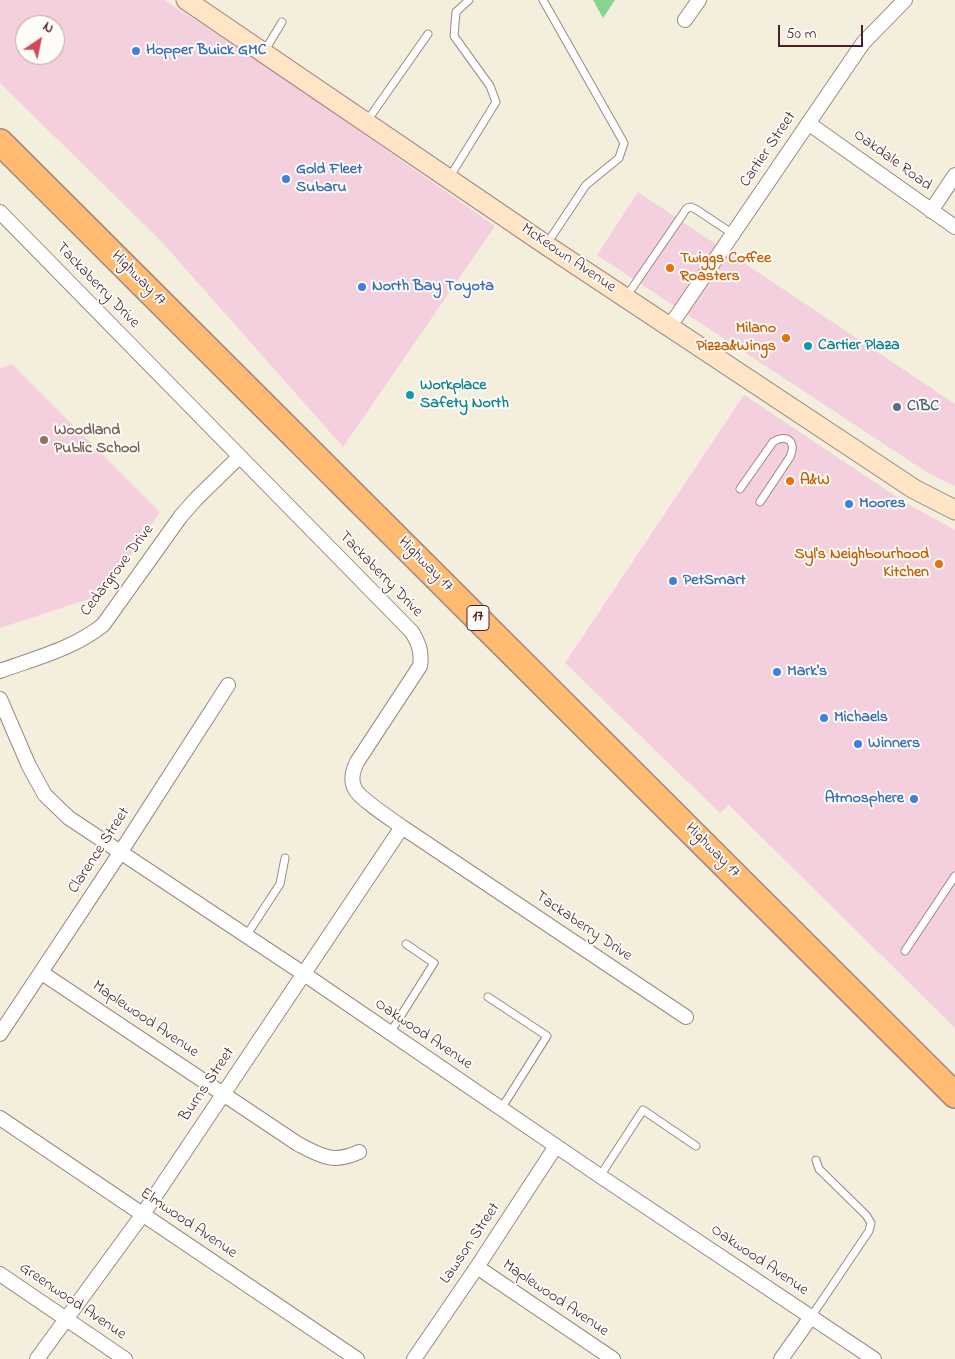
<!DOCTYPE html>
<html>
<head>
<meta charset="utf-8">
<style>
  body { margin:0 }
  #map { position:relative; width:955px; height:1359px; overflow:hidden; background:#f3efdc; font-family:"Indie Flower",sans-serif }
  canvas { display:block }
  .north { position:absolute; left:15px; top:15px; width:50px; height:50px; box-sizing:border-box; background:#fdfcf7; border:1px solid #b5a4a5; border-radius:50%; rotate:34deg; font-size:14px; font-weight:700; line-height:20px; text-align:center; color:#4a1f2b }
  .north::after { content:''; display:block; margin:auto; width:18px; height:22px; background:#d1495b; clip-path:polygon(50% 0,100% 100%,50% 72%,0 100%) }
  .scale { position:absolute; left:778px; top:25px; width:85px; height:22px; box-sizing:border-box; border:2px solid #4a1f2b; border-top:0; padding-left:6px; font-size:15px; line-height:18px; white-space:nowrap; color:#4a1f2b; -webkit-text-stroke:4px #fdfcf7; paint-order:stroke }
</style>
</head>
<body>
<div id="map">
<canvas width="955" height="1359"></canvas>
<div class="north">N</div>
<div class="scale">50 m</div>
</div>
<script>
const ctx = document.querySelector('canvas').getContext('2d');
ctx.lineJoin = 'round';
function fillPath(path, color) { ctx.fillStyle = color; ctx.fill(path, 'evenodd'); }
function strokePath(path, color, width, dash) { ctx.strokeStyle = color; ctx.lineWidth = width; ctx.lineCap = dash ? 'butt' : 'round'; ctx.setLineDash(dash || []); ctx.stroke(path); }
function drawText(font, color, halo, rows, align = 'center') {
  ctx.font = font + ' "Indie Flower",sans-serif'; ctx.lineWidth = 4; ctx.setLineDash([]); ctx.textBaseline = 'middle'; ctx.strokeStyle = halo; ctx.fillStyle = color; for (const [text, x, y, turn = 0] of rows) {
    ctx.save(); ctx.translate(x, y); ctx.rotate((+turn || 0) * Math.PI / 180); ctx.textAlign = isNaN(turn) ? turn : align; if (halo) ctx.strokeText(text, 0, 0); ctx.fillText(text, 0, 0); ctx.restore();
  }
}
fillPath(new Path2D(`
  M0 0H164L275 72 495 226 343 447 161 241 0 83ZM25 25H55V55H25Z
  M638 192 955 404V486L928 473 597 255Z
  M12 364 160 512 104 594 0 628V369Z
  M744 395 906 503 955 530V1028L729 805 720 813 565 663Z`), '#f4cfde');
fillPath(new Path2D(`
  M593 0H615L603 18Z`), '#89d390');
const lane = new Path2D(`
  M543 0 624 143 619 158 586 185 546 245
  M264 52 282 22
  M367 121 428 34
  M449 178 496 102 490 86 454 36 456 12 469 0
  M626 297 687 208 691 207 697 210 733 234
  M740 489 773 442C787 433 797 442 790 457L760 502
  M246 936 280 884 285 858
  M905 951 955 876
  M488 997 547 1036 501 1109
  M390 1033 434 963 406 944
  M600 1176 643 1110 696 1146
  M811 1317 869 1231 871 1223 866 1215 819 1169 816 1160`);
const street = new Path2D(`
  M685 20 699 0
  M808 123 955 227
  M931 211 955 175
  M0 212 412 632C419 644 422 652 420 666L357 762C353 770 350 780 355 789 360 799 391 819 402 827L686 1017
  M670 326 863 43 905 0
  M0 671C35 658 73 649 103 625L181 516 196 499 239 457
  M0 699 29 766 45 795 69 818 304 974 600 1176 874 1359
  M42 973 298 1144C321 1156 333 1164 359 1152
  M0 1034 120 853 228 685
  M0 1118 357 1359
  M477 1267 613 1359
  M0 1274 125 1359
  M37 1359 143 1214 402 827
  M414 1359 477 1267 556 1146
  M781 1359 811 1317`);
const secondary = new Path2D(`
  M186 0 546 245 914 489 955 510`);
const highway = new Path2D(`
  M0 142 955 1095`);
strokePath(lane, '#9e8784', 9);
strokePath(street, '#9e8784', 16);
strokePath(secondary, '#9e8784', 21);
strokePath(highway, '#9e8784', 28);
strokePath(lane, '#fff', 7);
strokePath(street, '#fff', 14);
strokePath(secondary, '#ffe4c6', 19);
strokePath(highway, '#ffbb71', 25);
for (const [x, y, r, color] of [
  [136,51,5,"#3f7fe0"],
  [286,179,5,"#3f7fe0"],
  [670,268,5,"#e8710a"],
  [362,287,5,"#3f7fe0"],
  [786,338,5,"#e8710a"],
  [808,346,5,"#0f9aa8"],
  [410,395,5,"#0f9aa8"],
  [897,407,5,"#5c6f8a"],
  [44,440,5,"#8d6e63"],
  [790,481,5,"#e8710a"],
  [849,504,5,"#3f7fe0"],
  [939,564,5,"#e8710a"],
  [673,581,5,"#3f7fe0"],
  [777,672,5,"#3f7fe0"],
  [824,718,5,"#3f7fe0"],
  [858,744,5,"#3f7fe0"],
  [914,799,5,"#3f7fe0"]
]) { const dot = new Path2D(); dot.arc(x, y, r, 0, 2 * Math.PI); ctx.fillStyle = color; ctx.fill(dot); strokePath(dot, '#fdfcf7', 2); }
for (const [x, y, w] of [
  [478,618,22]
]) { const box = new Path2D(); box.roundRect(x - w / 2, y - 12.5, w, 25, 4); ctx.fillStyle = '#fdfcf7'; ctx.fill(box); strokePath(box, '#4a1f2b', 1); }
drawText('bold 15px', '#4a1f2b', null, [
  ["17",478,618]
]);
drawText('bold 16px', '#366cbe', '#fdfcf7', [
  ["Hopper Buick GMC",146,51],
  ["Gold Fleet",296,170],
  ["Subaru",296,188],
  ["North Bay Toyota",372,287],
  ["Moores",859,504],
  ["PetSmart",683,581],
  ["Mark's",787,672],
  ["Michaels",834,718],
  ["Winners",868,744],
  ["Atmosphere",904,799,"right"]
], 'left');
drawText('16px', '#4a1f2b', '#fdfcf7', [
  ["Cartier Street",769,150,-56],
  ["Oakdale Road",892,161,36],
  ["McKeown Avenue",568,259,34],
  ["Highway 17",138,279,45],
  ["Tackaberry Drive",97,286,46],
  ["Highway 17",425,565,45],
  ["Cedargrove Drive",118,571,-53],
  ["Tackaberry Drive",380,575,46],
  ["Clarence Street",100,851,-57],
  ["Highway 17",712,851,45],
  ["Tackaberry Drive",583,927,34],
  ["Maplewood Avenue",145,1020,34],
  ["Oakwood Avenue",423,1035,34],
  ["Burns Street",208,1085,-56],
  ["Elmwood Avenue",188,1224,34],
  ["Lawson Street",471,1244,-56],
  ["Oakwood Avenue",759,1261,34],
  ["Maplewood Avenue",555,1299,34],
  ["Greenwood Avenue",72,1302,34]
]);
drawText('bold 16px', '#c56008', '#fdfcf7', [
  ["Twiggs Coffee",680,259],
  ["Roasters",680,277],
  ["Milano",776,329,"right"],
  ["Pizza&Wings",776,347,"right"],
  ["A&W",800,481],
  ["Syl's Neighbourhood",929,555,"right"],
  ["Kitchen",929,573,"right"]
], 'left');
drawText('bold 16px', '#0d838f', '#fdfcf7', [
  ["Cartier Plaza",818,346],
  ["Workplace",420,386],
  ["Safety North",420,404]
], 'left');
drawText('bold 16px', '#4e5e75', '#fdfcf7', [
  ["CIBC",907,407]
], 'left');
drawText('bold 16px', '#785e54', '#fdfcf7', [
  ["Woodland",54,431],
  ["Public School",54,449]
], 'left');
</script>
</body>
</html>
